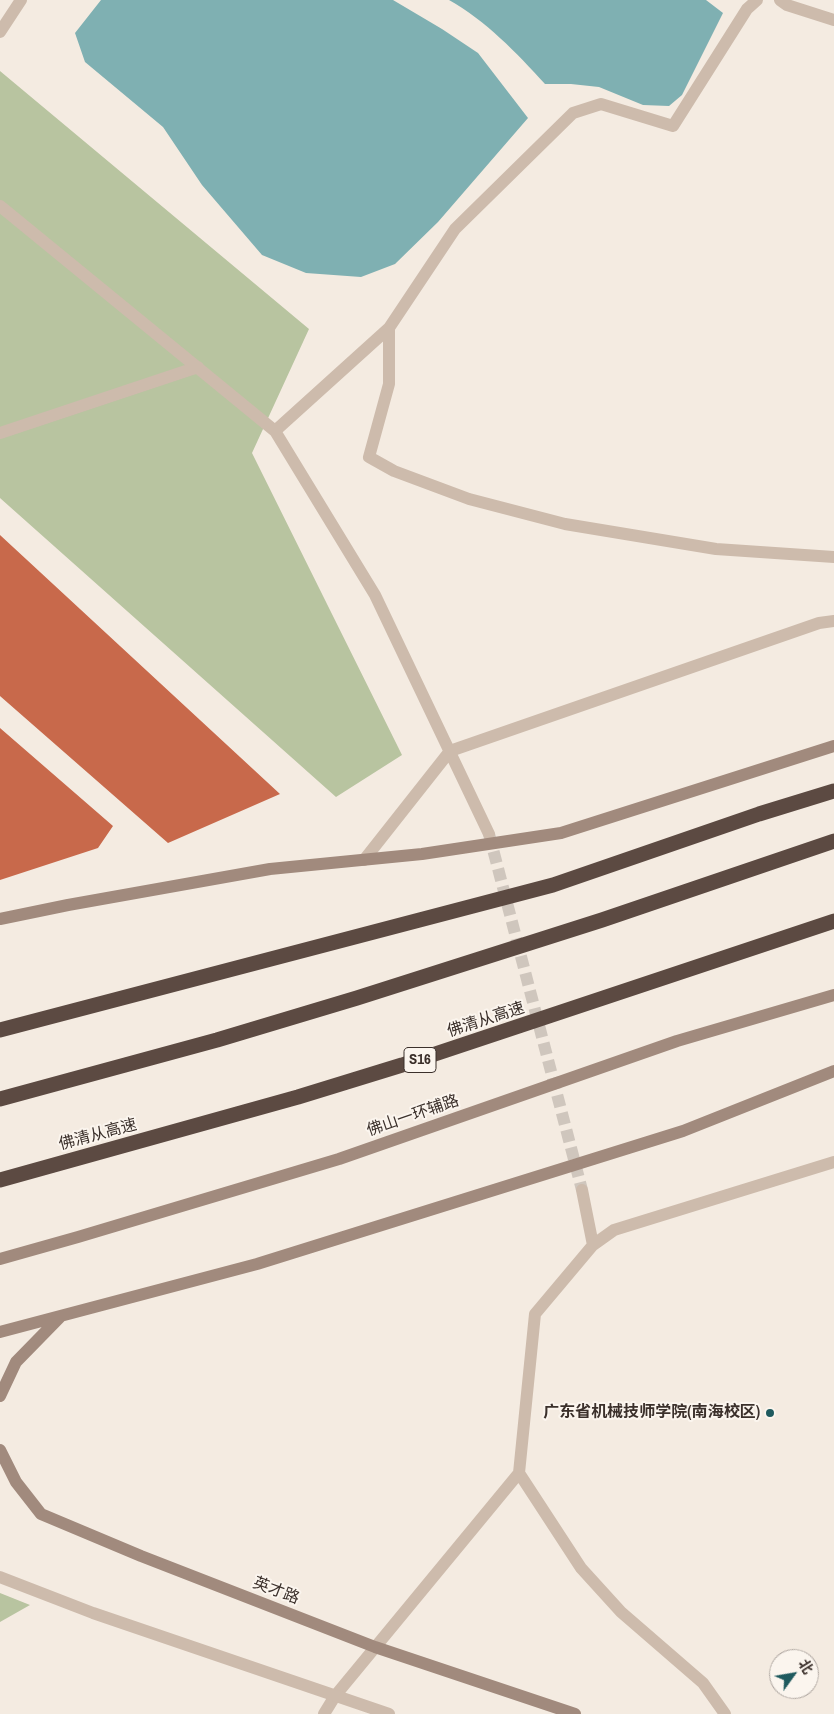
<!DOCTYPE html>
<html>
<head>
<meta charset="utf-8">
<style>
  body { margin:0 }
  #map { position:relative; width:834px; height:1714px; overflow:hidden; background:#f4ebe1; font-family:"Archivo Narrow","Noto Sans SC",sans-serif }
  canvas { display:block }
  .north { position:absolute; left:769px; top:1649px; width:50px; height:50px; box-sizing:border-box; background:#fbf5ee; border:1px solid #aea6a0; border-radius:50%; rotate:58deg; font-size:14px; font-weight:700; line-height:20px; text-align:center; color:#3b302b }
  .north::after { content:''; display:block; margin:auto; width:18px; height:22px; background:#1f5a5e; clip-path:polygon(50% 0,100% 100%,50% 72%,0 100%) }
</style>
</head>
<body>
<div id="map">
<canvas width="834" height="1714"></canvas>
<div class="north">北</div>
</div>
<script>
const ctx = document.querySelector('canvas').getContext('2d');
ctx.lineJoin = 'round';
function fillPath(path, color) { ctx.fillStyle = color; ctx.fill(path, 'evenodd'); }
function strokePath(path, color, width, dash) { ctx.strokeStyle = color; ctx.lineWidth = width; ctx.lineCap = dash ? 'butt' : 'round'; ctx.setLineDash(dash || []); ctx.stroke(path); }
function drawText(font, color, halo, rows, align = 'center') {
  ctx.font = font + ' "Archivo Narrow","Noto Sans SC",sans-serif'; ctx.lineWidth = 4; ctx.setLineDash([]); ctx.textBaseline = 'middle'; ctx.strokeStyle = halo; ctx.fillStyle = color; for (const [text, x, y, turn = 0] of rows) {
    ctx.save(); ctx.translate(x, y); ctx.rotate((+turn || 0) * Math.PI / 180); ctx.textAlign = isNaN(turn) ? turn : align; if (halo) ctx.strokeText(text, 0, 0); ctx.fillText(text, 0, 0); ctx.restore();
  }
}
fillPath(new Path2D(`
  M0 71 309 329 252 453 402 755 336 797 0 498Z
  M0 1593 30 1605 0 1622Z`), '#b8c4a0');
fillPath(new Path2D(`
  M101 0H393L442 29 478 53 528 118 438 222 395 264 361 277 306 273 262 255 202 185 163 127 85 62 75 33Z
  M449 0H706L723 13 682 95 669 106 643 105 599 87 571 84H545C516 52 486 21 449 0Z`), '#7fb0b2');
fillPath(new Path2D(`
  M0 535 280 794 168 843 0 696Z
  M0 728 113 826 98 848 0 880Z`), '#c8694b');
strokePath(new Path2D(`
  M489 834 582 1190`), '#cfc6bd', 12, [12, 6]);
strokePath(new Path2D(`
  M780 0 787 5 834 20
  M0 32 21 0
  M0 206 275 431 375 595 489 834
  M389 328V384L369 457 394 471 469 499 565 524 716 549 834 557
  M275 431 389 328 455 229 573 113 601 104 673 126 747 9 757 0
  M0 433 198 367
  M364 860 450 751 819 623 834 621
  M582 1190 593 1245
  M519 1473 581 1568 621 1612 703 1683 725 1714
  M324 1714 335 1696 519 1473 535 1314 593 1245 614 1230 834 1162`), '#cdbbac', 12);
strokePath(new Path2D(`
  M0 1577 93 1613 389 1714`), '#cdbbac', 12);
strokePath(new Path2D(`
  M0 919 68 905 270 869 422 854 561 833 834 746
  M0 1259 78 1237 339 1159 677 1041 834 995
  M0 1332 257 1264 683 1131 834 1071
  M0 1396 16 1362 61 1316
  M0 1450 16 1482 41 1514 141 1556 375 1647 575 1714`), '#a18a7d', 12);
strokePath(new Path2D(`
  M0 1030 553 885 759 814 834 791
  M0 1099 217 1040 357 998 602 920 834 841
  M0 1180 298 1097 402 1065 834 921`), '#5c4a42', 15);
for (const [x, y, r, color] of [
  [770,1413,5,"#1f5a5e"]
]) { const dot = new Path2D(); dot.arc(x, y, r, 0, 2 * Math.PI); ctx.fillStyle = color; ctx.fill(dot); strokePath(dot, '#fbf5ee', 2); }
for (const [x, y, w] of [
  [420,1060,32]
]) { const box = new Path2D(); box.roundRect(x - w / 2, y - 12.5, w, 25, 4); ctx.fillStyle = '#fbf5ee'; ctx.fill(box); strokePath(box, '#3b302b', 1); }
drawText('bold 15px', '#3b302b', null, [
  ["S16",420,1060]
]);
drawText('16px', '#3b302b', '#fbf5ee', [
  ["佛清从高速",486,1020,-18],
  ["佛山一环辅路",413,1116,-19],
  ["佛清从高速",98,1135,-15],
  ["英才路",276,1591,21]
]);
drawText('bold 16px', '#3b302b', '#fbf5ee', [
  ["广东省机械技师学院(南海校区)",760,1413]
], 'right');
</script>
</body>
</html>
